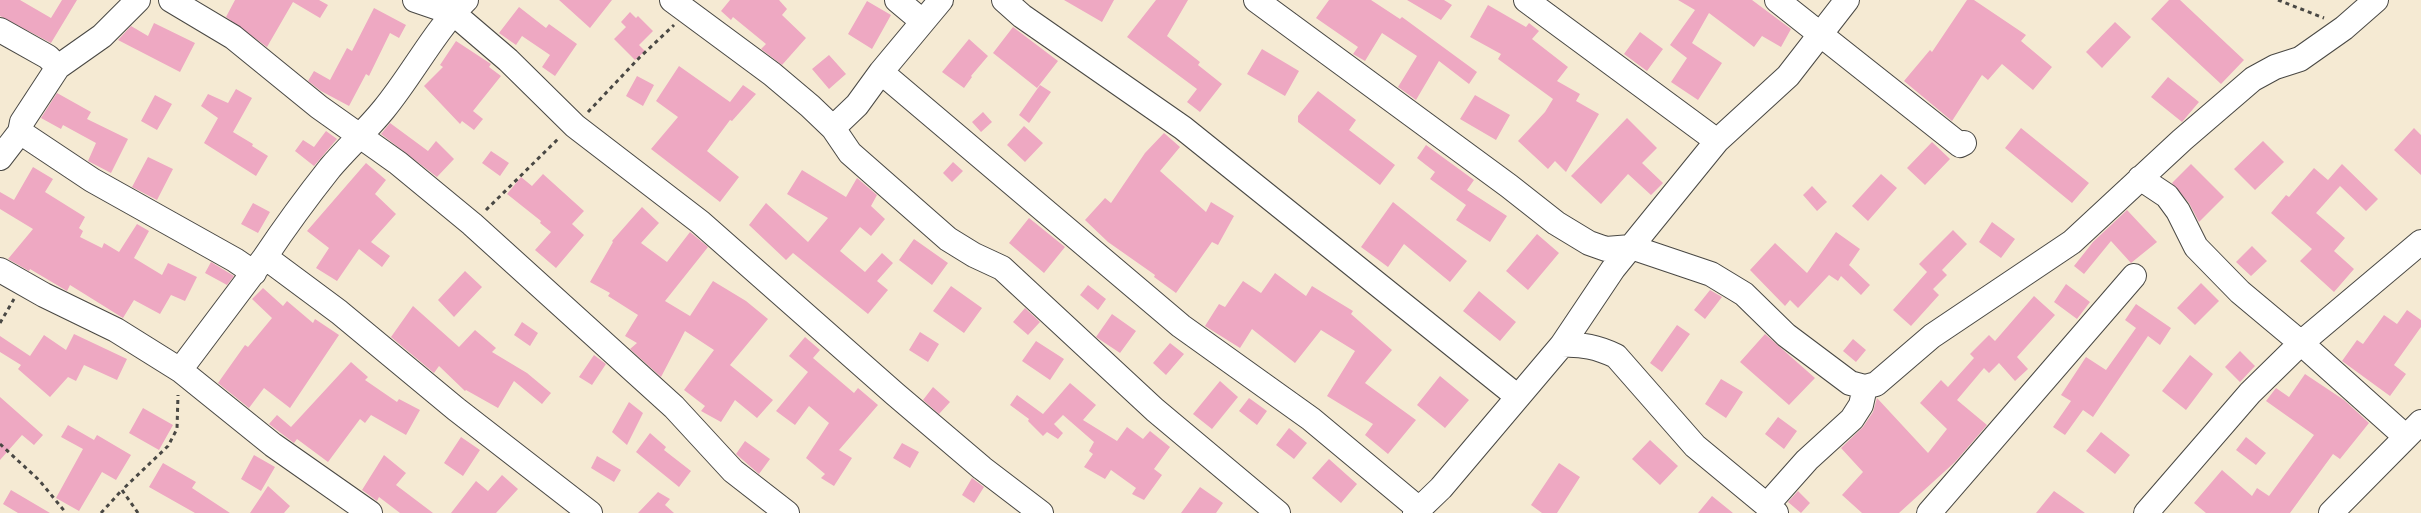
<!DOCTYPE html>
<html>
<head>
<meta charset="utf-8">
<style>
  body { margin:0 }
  canvas { display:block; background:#f5ead3 }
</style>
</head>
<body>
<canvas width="2421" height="513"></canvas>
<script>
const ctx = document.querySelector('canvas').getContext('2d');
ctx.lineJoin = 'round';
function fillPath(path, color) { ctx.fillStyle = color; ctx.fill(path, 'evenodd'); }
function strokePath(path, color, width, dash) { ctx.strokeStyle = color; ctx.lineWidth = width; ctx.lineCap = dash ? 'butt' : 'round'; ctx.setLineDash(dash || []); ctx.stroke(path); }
fillPath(new Path2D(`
  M0 0H20L51 18 62 0H77L51 43 0 16Z
  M235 0H319L328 5 320 18 293 2 267 47 226 17Z
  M559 0H612L590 28Z
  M730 0H779L787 9 782 15 806 38 782 65 761 49 766 44 733 17 731 20 721 11Z
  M1064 0H1114L1102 22Z
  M1156 0H1188L1167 36 1200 62 1198 65 1222 84 1200 112 1187 102 1197 89 1127 37Z
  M1329 0H1371L1400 19 1402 17 1477 72 1469 84 1439 61 1416 100 1398 87 1417 56 1382 33 1365 61 1353 54 1358 47 1316 18Z
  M1407 0H1444L1452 5 1441 20Z
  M1678 0H1752L1791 29 1781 47 1762 36 1754 47 1709 13 1692 43 1722 63 1698 100 1671 82 1687 58 1670 45 1695 10Z
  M1967 0H1974L2026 35 2021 41 2052 67 2033 90 2002 64 1988 80 1982 75 1952 121 1904 81 1930 50 1932 52Z
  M2169 0H2180L2244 60 2221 84 2151 19Z
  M867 1 891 15 872 49 848 34Z
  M1488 5 1526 27 1529 23 1539 31 1532 39 1568 67 1557 81 1580 94 1576 101 1599 114 1566 172 1555 161 1548 169 1518 141 1545 112 1553 99 1498 59 1501 54 1470 37Z
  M519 7 546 28 549 24 577 44 555 76 542 67 550 55 522 36 516 45 499 33Z
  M374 8 406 25 399 38 390 33 369 76 366 74 349 106 321 91 308 81 314 71 330 80 347 48 352 51Z
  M630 12 636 18 638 16 653 31 639 45 645 51 635 60 614 39 626 27 621 22Z
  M2115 22 2131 37 2102 68 2086 52Z
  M154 23 195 43 180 72 118 40 131 26 148 36Z
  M1013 27 1058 61 1037 88 993 53Z
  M1640 32 1663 49 1647 71 1624 54Z
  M969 39 988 56 971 76 972 77 964 88 942 72Z
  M456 41 491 64 489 67 501 76 473 111 483 119 474 130 462 121 460 124 424 86 443 67 440 65Z
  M1262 49 1299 71 1285 96 1247 74Z
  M829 55 846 74 829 89 812 69Z
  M679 66 730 102 743 85 756 94 732 121 730 120 707 151 739 177 720 202 651 149 678 117 656 101Z
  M637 76 654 85 643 106 626 96Z
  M2168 77 2199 102 2182 122 2151 97Z
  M1040 85 1051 92 1029 123 1019 115Z
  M236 89 252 98 233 132 253 144 252 146 268 156 256 176 204 143 218 118 201 106 208 94 228 103Z
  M1318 91 1356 120 1349 130 1395 165 1380 185 1298 122V116Z
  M57 93 91 112 87 119 128 139 111 173 88 161 96 143 63 125 61 129 41 118Z
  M155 95 172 104 157 130 141 121Z
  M1475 95 1510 115 1496 140 1460 119Z
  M983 112 992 122 981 132 972 122Z
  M1627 118 1657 148 1642 163 1663 183 1651 195 1628 174 1601 204 1571 176Z
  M390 123 428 151 436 141 454 159 437 177 381 134Z
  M1024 126 1043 143 1025 162 1007 145Z
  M2021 128 2089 183 2072 203 2005 148Z
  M2414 128 2421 135V175L2394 150Z
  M326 131 337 139 314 166 295 151 303 140 314 147Z
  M1164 133 1180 147 1160 171 1206 212 1211 202 1234 216 1218 245 1212 242 1176 293 1154 277 1155 275 1108 242 1085 220 1105 198 1111 203 1145 153Z
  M2263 141 2284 162 2255 190 2234 169Z
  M1932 142 1950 159 1925 185 1907 168Z
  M1426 145 1474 180 1467 190 1507 216 1490 242 1456 220 1466 205 1430 179 1435 172 1417 158Z
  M491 151 509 163 500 176 482 163Z
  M148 157 173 169 157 200 132 187Z
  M953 162 963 171 952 182 943 173Z
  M366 163 386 180 375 194 396 214 371 242 390 256 382 267 359 249 337 281 316 268 329 248 307 231Z
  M2191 164 2224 197 2199 222 2189 203 2172 183Z
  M2342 164 2378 199 2366 211 2340 186 2316 213 2345 238 2334 251 2354 269 2334 292 2300 261 2312 249 2271 213 2286 195 2289 197 2314 168 2328 180Z
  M33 167 53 179 45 192 85 217 79 228 83 231 80 237 102 248 104 243 119 252 137 224 149 231 134 258 162 275 168 263 197 277 185 301 171 295 160 314 134 300 123 318 70 285 67 291 30 269 29 271 8 259 33 229 0 209V192L14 200Z
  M802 170 846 197 857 178 877 195 871 206 885 219 871 236 860 227 840 251 865 272 882 253 893 263 877 281 888 290 868 314 793 253 786 260 749 225 766 203 808 242 828 218 787 194Z
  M543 174 584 211 572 224 584 235 556 268 535 250 551 232 540 223 541 221 507 194 521 177 532 186Z
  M1881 174 1897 188 1868 221 1852 206Z
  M1812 186 1827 202 1817 211 1803 195Z
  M1393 202 1467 261 1450 282 1404 244 1388 267 1361 247Z
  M253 203 270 212 258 233 241 224Z
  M642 207 659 223 641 243 667 262 690 232 708 247 665 301 690 316 713 281 746 301 768 319 730 365 773 400 757 418 735 400 721 422 701 411 705 406 684 390 714 350 685 331 661 377 630 349 637 343 625 336 638 315 608 296 610 293 590 282 613 242 612 241Z
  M2127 210 2157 242 2131 263 2111 241 2084 274 2074 266 2093 242Z
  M1029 218 1065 247 1044 273 1009 243Z
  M1992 222 2015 239 2001 258 1979 242Z
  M1953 230 1967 244 1942 270 1947 275 1933 289 1939 295 1911 326 1893 310 1927 272 1919 264Z
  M1836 232 1860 249 1849 265 1870 285 1861 295 1841 276 1838 281 1829 275 1798 308 1790 300 1785 306 1750 270 1775 243 1807 273Z
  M1537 234 1559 253 1528 290 1506 271Z
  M914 239 948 263 932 285 899 260Z
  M2252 246 2267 261 2251 276 2236 262Z
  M211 262 234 276 227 285 205 273Z
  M465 271 482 287 454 317 438 300Z
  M1275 273 1306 296 1312 286 1353 311 1351 314 1392 350 1365 383 1416 420 1388 454 1365 435 1373 424 1327 396 1355 351 1321 330 1295 363 1252 329 1240 348 1205 326 1219 304 1225 307 1243 281 1261 293Z
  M2201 283 2219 301 2195 325 2177 308Z
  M2066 284 2090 302 2077 319 2054 302Z
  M1088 285 1106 299 1098 310 1080 295Z
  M951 286 982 308 964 333 933 311Z
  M263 288 283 306 287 301 313 323 315 319 339 335 290 408 264 388 249 408 218 383 245 345 248 347 272 318 252 299Z
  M1710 290 1722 297 1705 319 1694 310Z
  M1479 291 1516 322 1500 341 1463 311Z
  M2034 296 2055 315 2017 357 2028 369 2015 381 1999 363 1989 373 1984 368 1957 400 1987 425 1955 462 1899 513H1862L1842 495 1863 472 1841 448 1863 427 1873 412 1877 398 1928 453 1947 429 1920 403 1941 380 1948 387 1974 358 1970 354 1989 335 1995 341Z
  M2136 304 2171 328 2160 345 2148 336 2093 417 2083 410 2065 435 2053 427 2071 401 2061 395 2086 357 2106 370 2136 328 2125 320Z
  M413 306 459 347 475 330 496 348 492 352 527 373 551 393 542 404 514 381 498 408 466 390 465 391 439 366 434 373 391 337Z
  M1025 308 1040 322 1028 335 1013 322Z
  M2407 310 2421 320V327L2394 365 2406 374 2390 396 2342 361 2357 340 2363 344 2384 315 2397 324Z
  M1112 314 1136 331 1120 353 1096 337Z
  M522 322 538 333 530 346 514 335Z
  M1677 325 1690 334 1662 372 1650 363Z
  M920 332 939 344 928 362 909 350Z
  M74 334 127 359 117 380 84 365 76 381 68 377 50 397 18 369 21 365 0 352V336L30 356 44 335 66 350Z
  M1765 334 1815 378 1789 405 1740 362Z
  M805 337 820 350 813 358 854 393 858 388 878 405 839 450 852 458 834 486 821 478 825 474 806 458 829 423 809 406 795 425 776 411 808 372 789 356Z
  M1853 339 1866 350 1856 362 1843 351Z
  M1036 341 1064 359 1050 380 1022 361Z
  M1170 343 1184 354 1166 375 1153 363Z
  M2240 351 2255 366 2240 382 2225 367Z
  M594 355 606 364 592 385 579 377Z
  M2190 355 2213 374 2186 410 2162 391Z
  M351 362 368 377 365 380 397 402 399 399 420 410 406 435 371 415 365 423 360 419 328 462 297 439 294 443 269 424 277 415 291 427Z
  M2305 374 2344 400 2369 423 2340 459 2333 454 2290 513H2206L2194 503 2222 470 2252 496 2257 488 2269 496 2314 435 2266 401 2276 388 2289 397Z
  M1440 376 1469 400 1445 428 1417 405Z
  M1721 379 1743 392 1726 418 1705 404Z
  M1220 381 1238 397 1212 429 1193 414Z
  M1070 383 1096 405 1083 420 1117 441 1127 427 1143 439 1150 431 1170 447 1154 469 1162 475 1144 500 1132 494 1136 488 1111 470 1105 479 1084 467 1093 454 1089 451 1094 442 1063 415 1054 424 1063 433 1058 439 1047 432 1043 436 1028 421 1029 419 1010 405 1017 395 1043 414Z
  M933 387 950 402 939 414 923 400Z
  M0 397 43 435 34 445 22 435 0 460Z
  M1249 398 1267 411 1257 425 1239 411Z
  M629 402 643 413 627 445 612 432Z
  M143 408 173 425 159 450 129 433Z
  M1778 417 1797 431 1784 449 1765 434Z
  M68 425 94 440 97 435 131 455 116 480 102 472 79 511 56 498 83 449 61 437Z
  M1289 428 1307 443 1294 459 1276 445Z
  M2101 432 2130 455 2115 474 2086 451Z
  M650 433 666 447 664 450 691 471 679 487 636 452Z
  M461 437 480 450 463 476 444 463Z
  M2246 437 2266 453 2256 465 2236 450Z
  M1650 440 1678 466 1660 485 1632 459Z
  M745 441 770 459 759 474 736 454Z
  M902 443 919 452 910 468 893 458Z
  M254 455 275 467 261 491 241 479Z
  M384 455 406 473 396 485 433 513H400L379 497 377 501 362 490Z
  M597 456 621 470 614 482 591 468Z
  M1329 459 1357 484 1341 503 1312 478Z
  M163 463 196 482 192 488 230 513H195L149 487Z
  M1559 463 1580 477 1557 513H1542L1531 505Z
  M502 475 518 489 496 513H451L476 481 488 491Z
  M972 478 984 487 974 503 962 495Z
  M268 486 290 506 284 513H250Z
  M1200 487 1223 503 1216 513H1181Z
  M11 490 50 513H18L3 504Z
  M1798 491 1810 503 1801 513 1788 502Z
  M2054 491 2085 513H2036Z
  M658 492 670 499 665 505 674 513H638Z
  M1712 496 1733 513H1698Z`), '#eea8c2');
const minor = new Path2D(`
  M171 0 233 37 319 107 398 163 472 224 674 407 733 471 787 513
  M415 0 453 13 508 60 575 126 700 222 895 394 982 468 1041 513
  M672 0 772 74 810 106 833 128 850 153 948 239 974 255 1002 268 1155 410 1278 513
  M897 0 922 21
  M941 0 881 72 1181 326 1311 419 1419 509
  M1004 0 1022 16 1183 128 1518 397
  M1256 0 1509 186 1556 223 1589 243 1606 249 1631 247 1711 274 1744 294 1786 335 1850 383 1865 387 1876 384 1932 336 2072 242 2182 140 2253 79 2275 67 2300 59 2344 28 2376 0
  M1526 0 1717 141
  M1777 0 1960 145 1964 143
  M0 30 48 57 58 67
  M833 128 857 105 881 72
  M20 132 92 180 235 260 254 273
  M0 158 20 132 22 122 58 67 102 36 138 0
  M2140 178 2167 196 2178 211 2196 247 2240 292 2301 343 2406 437
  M265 257C285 227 307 197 330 168 347 148 367 130 384 109 412 75 435 30 466 0
  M0 270 44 295 116 330 180 370
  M1562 345C1582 344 1597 347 1616 356L1695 446 1776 513
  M1767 505 1807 460 1852 419 1861 405 1865 387
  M370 513 273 445 180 370 265 257 339 312 456 409 590 513
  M1415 513 1441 488 1562 345 1613 269 1717 141 1788 76 1847 0
  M1929 513 2134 276
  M2146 513 2250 393 2301 343 2421 242
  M2331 513 2421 422`);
strokePath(minor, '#494844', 26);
strokePath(new Path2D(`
  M2278 0 2324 18
  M588 112 640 57 674 25
  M486 210 560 137
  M0 323 14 299
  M0 444 39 480 66 513
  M101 513 122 490
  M138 513 122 490 168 446 177 429 178 395`), '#494844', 3, [4, 4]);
strokePath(minor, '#fff', 24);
</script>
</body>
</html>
